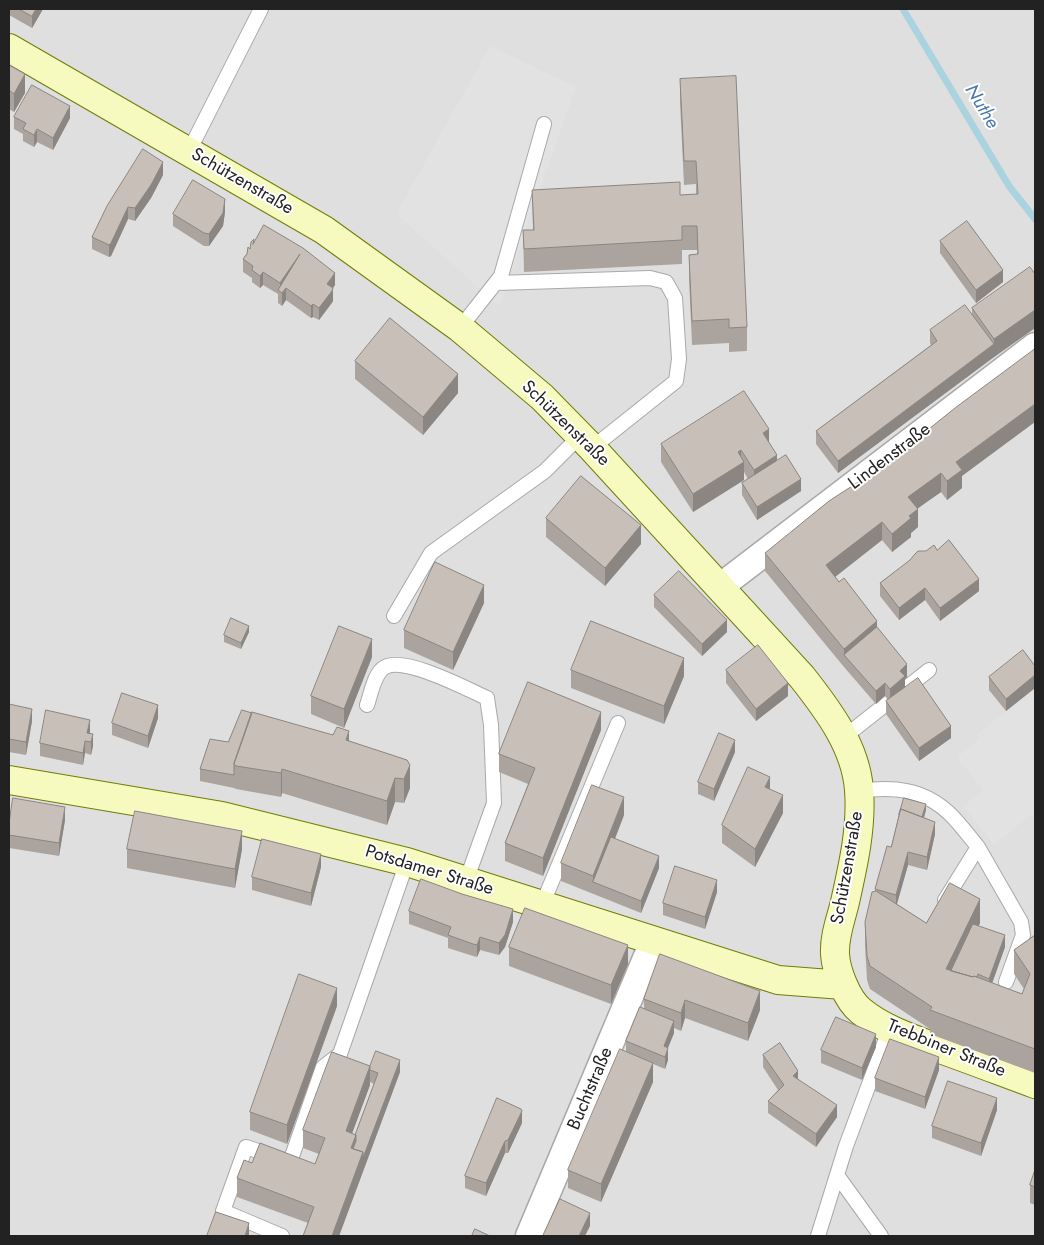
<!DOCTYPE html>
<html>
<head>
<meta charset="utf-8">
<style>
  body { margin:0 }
  #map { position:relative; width:1044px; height:1245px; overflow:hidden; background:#f2efe9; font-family:Jost,sans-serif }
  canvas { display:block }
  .frame { position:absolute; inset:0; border:10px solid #222; pointer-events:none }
</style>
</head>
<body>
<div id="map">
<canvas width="1044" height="1245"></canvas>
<div class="frame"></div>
</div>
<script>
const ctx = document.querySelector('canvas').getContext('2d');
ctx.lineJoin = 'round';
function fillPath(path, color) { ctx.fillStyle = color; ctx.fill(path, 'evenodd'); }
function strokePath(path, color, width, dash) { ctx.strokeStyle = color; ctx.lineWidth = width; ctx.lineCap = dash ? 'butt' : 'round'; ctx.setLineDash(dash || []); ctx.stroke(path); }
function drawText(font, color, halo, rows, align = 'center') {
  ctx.font = font + ' Jost,sans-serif'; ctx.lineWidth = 4; ctx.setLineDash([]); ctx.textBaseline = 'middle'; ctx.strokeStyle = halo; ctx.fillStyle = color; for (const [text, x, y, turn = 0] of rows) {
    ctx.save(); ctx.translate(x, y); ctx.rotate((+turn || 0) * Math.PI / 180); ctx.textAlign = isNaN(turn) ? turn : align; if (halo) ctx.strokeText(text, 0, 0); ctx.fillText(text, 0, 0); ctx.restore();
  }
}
fillPath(new Path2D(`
  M9 9H1035V1236H9Z`), '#e0dfdf');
fillPath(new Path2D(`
  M490 46 576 87 499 306 396 214Z
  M1035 688V820L1031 815 994 845 963 806 983 790 957 757 980 738 977 734Z`), '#e2e2e2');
strokePath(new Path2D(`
  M903 9 1009 186 1035 219`), '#aad3df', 7);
const lane = new Path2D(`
  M189 151 261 9
  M497 283 650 278 666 282 675 298 679 359 676 381 592 448
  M460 328 501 276 544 124
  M394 616 431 553 545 471 580 436
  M367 705C371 694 374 673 385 667 405 656 467 689 487 698L491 725 494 803 466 881
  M843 738 929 670
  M859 791C894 786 924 789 950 814 960 824 969 836 978 847L945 900
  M978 847 1021 922 1023 935 1006 982
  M542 905 618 723
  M837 1175 881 1236
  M282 1236 223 1211 246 1147 290 1162 323 1067 340 1054 407 862
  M818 1236 846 1146 890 1028`);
const street = new Path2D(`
  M721 586 1035 346
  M529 1236 653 942`);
const secondary = new Path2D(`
  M9 48 324 230 460 328 542 397 592 448 802 677C828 710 856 747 859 790 862 827 853 866 845 902 841 919 834 936 835 954 836 971 847 1000 861 1011 884 1030 916 1040 943 1050 974 1061 1005 1073 1035 1084
  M9 780 222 816 407 862 778 980 843 985`);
strokePath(lane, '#a9a9a9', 16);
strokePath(street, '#a9a9a9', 29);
strokePath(secondary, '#707d05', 30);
strokePath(lane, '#fff', 14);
strokePath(street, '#fff', 26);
strokePath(secondary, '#f7fabf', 28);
fillPath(new Path2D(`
  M9 9H43L32 28 9 15Z
  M9 65 25 93 14 112 9 109Z
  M680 79 747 327V351L729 352V343L692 345 689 279V255L697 254V250H682V264L524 272 523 230H533L532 190 680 195H696V184L684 185 680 102Z
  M14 117 70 118 53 150 37 142 34 147 23 141V134L14 129Z
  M163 175 151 198 135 221 128 219 111 256 109 257 92 249V237Z
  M225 212 223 226 209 246H204L173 226V214Z
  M940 241 1003 282 976 303 940 253Z
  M254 243 335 285 333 288V301L332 303 319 320 313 317 311 318 286 300 282 306 278 303V294L263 285 260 288 252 282V278L243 272V259L250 249Z
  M1035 274V328L994 357 838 473 816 444V431L931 345 930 343V330L972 314V308Z
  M355 361 458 393 423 435 355 379Z
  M769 442 777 461 801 491 757 520 742 495V483L748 479 744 472V480L693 512 661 462V444Z
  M883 466 962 476V488L947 500 941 492 917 509 918 527 911 533V537L892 552 882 540 835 577 877 627 907 677 905 679V688L951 738 919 761 886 714V701L888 700 885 696 876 704 844 667 765 571V553Z
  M546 518 641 544 605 586 546 537Z
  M937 550 979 591 940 621 925 600 899 620 880 596V583L926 551Z
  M654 595 727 632 702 656 654 607Z
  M484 603 453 670 404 648V630Z
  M249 632 241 649 224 642V635Z
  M372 657 344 728 311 714V696Z
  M1035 666V688L1006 711 989 690V677Z
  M571 670 684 676 664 724 571 688Z
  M726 670 788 696 756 721 726 683Z
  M9 704 32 721 26 755 9 752Z
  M158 718 148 748 112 735V723Z
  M601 730 543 876 505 861V843L528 784 499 772V754Z
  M89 733 93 746 91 755 85 753 83 765 40 756V743Z
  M349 741 407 760 410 788 404 803 395 802 387 825 282 793 281 797 236 789 234 788 200 781V769L228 742Z
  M735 752 714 801 698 794V782Z
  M926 810 924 817 935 834 927 870 908 865 897 904 926 923H980L978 926 1005 947 992 983 1022 994 1024 989 1014 974V950L1035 935V1073L930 1034V1029L870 989 867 980 865 946V922L875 892V889L891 847 899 814Z
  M783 813 755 867 722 843V825Z
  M624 815 615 839 659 868 641 913 561 881V863Z
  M65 820 59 856 9 848V824Z
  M127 849H242L235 888 127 868Z
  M321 867 311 906 252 890V877Z
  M717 892 705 929 663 915V903Z
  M409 911 513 922 505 947 499 955 480 950 477 957 473 956 448 948V938L409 924Z
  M509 947 628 964 611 1004 509 966Z
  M660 954 760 1010 748 1041 685 1018 681 1031 674 1028V1033L668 1048V1060L665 1069 653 1064V1082L601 1202 568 1188V1170L626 1052V1041L644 1009V999Z
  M337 1006 287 1144 250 1130V1112Z
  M876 1047 862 1080 821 1063V1050Z
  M763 1055 798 1079 837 1117 816 1147 768 1113V1101L778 1090 763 1067Z
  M370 1066 400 1072 339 1236H303L308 1223 237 1197V1178L252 1163 315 1164 319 1154 303 1148V1130ZM370 1082 374 1084 355 1135 352 1133 370 1085Z
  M939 1070 925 1109 875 1091V1078Z
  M997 1110 981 1156 932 1138V1126Z
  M522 1123 508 1153H505L486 1196 465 1188V1176Z
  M1035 1170V1205L1030 1203V1185Z`), '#aba49e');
fillPath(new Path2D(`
  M36 9H43L32 28V16Z
  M25 74V93L14 112V94Z
  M70 106V118L53 150V138Z
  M37 129V142L34 147V135Z
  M163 162V175L151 198 135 221V208Z
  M225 199V212L223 226 209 246V234Z
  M128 207V219L111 256 109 257V245Z
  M300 254 280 291V283Z
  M1003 270V282L976 303V290Z
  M263 272V285L260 288V276Z
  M335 273V285L327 297V284Z
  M286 288V300L282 306V293Z
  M333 288V301L319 320V308Z
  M313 304V317L311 318V306Z
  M1035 310V328L994 357 838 473V461L994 344V339Z
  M458 374V393L423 435V417Z
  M1035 404V422L962 476V488L947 500V481L956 462Z
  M769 429V447L763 433Z
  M741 450V463L744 462V480L693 512V494L738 452Z
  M777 455V473L754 488V470Z
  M941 473V492L908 515V497Z
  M801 479V491L757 520V507Z
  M918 509V527L911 533V537L892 552V534L909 516Z
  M882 522V540L826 584V565Z
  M641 525V544L605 586V568Z
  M979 579V591L940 621V608Z
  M484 585V603L453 670V652Z
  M925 588V600L899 620V608Z
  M727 620V632L702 656V644Z
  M877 621V640L844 655V649Z
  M249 626V632L241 649V643Z
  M372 639V657L344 728V709Z
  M684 658V676L664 724V706Z
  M907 664V677L905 679V688L890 701V689L900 671Z
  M1035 675V688L1006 711V699Z
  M788 683V696L756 721V709Z
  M885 683V696L876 704V691Z
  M158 705V718L148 748V736Z
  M32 709V721L26 755V742Z
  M601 712V730L543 876V858Z
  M90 720V732L88 741 87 733Z
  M951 726V738L919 761V748Z
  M349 731V755L346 740Z
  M93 734V746L91 755V742Z
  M735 740V752L714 801V789Z
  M85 741V753L83 765V753Z
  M410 765V788L404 803V779Z
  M282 769V793L281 797V773Z
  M770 777V795L765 787Z
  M395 778V802L387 825V801Z
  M783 795V813L755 867V849Z
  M624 797V815L597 884 593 882V876Z
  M926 804V810L921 828V821Z
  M65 807V820L59 856V843Z
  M935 822V834L927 870V857Z
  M242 831V849L235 888V869Z
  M908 852V865L896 907V895Z
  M321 854V867L311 906V893Z
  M659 856V868L641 913V901Z
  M717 880V892L705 929V917Z
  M980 899V923L952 982 946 969Z
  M513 909V922L505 947 499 955V943Z
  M1005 935V947L989 992V979Z
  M480 937V950L477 957V945Z
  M628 945V964L611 1004V985Z
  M337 988V1006L287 1144V1125Z
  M760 991V1010L748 1041V1023Z
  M685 1000V1018L681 1031V1013Z
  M674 1021V1033L664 1057V1046Z
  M876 1034V1047L862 1080V1068Z
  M668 1048V1060L665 1069V1057Z
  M939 1057V1070L925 1109V1097Z
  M400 1060V1072L339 1236H332L363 1152Z
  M653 1063V1082L601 1202V1184Z
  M370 1066V1085L346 1150V1131Z
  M798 1071V1083L793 1076Z
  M997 1098V1110L981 1156V1143Z
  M837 1105V1117L816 1147V1134Z
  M522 1111V1123L508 1153V1140Z
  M356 1135V1153L351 1148Z
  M505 1141V1153L486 1196V1183Z
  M590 1213V1226L585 1236H579Z
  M249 1223V1236H245Z`), '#8b8681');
const building = new Path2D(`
  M19 9H36L32 16Z
  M9 65 25 74 14 94 9 90Z
  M736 76 747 327 729 328V319L692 321 689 255 698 254 697 226H682V240L524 249 523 230H534L532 190 680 182V195L698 194 696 161H684L680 79Z
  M32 85 70 106 53 138 37 129 34 135 23 129 26 123 14 117Z
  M143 149 163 162 151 185 135 208 128 207 111 243 109 245 92 237 107 206Z
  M193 180 225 199 223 213 209 234 204 233 173 214Z
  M967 221 1003 270 976 290 940 241Z
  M264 225 303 248 335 273 327 284 333 288 332 291 319 308 313 304 311 306 286 288 282 293 278 290 300 254 280 283 263 272 260 276 252 270 253 266 243 259 247 254 248 247 250 249 251 242 254 239 253 244Z
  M1030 267 1035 274V310L994 339 972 308Z
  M965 305 994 344 838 461 816 431 937 341 930 330Z
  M390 318 458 374 423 417 355 361Z
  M1035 349V404L956 462 962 470 947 481 941 473 908 497 918 509 909 516 911 518 892 534 882 522 826 565 839 582 844 578 877 621 844 649 765 553 829 501 883 466 955 408Z
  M744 391 769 429 763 433 777 455 754 470 741 450 738 452 744 462 693 494 661 444Z
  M786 455 801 479 757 507 742 483Z
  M581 476 641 525 605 568 546 518Z
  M949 540 979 579 940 608 925 588 899 608 880 583 910 560 915 554 918 551H926L934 545 937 550Z
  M435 562 484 585 453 652 404 630Z
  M679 571 727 620 702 644 654 595Z
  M231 618 249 626 241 643 224 635Z
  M591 621 684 658 664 706 571 670Z
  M339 626 372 639 344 709 311 696Z
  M877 627 907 664 900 671 905 676 890 689 885 683 876 691 844 655Z
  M758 645 788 683 756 709 726 670Z
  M1023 650 1035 666V675L1006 699 989 677Z
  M918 678 951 726 919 748 886 701Z
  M528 682 601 712 543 858 505 843 535 768 499 754Z
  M122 693 158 705 148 736 112 723Z
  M9 704 32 709 26 742 9 739Z
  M46 710 90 720 87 733 93 734 91 742 85 741 83 753 40 743Z
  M242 710 252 713 234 764V775L200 769 210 739 228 742Z
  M252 712 333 735 337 727 349 731 346 740 407 760 410 765 404 779 395 778 387 801 282 769 281 773 236 766 234 764Z
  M719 733 735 740 714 789 698 782Z
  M748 767 770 777 765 787 783 795 755 849 722 825Z
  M592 785 624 797 593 876 561 863Z
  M13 798 65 807 59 843 9 835V824Z
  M904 798 926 804 922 817 901 809 899 814Z
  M901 809 935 822 927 857 908 852 896 895 875 889 887 846 891 847Z
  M135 811 242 831 235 869 127 849Z
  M611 837 659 856 641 901 593 882Z
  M262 839 321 854 311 893 252 877Z
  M675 866 717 880 705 917 663 903Z
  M421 879 462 894 513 909 505 935 499 943 480 937 477 945 473 944 448 935 451 927 409 911Z
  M950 883 980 899 946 969 973 977 974 976 1022 994 1030 974 1014 950 1035 935V1049L930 1010 932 1007 870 966 867 956 865 922 872 892 876 891 926 923Z
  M525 908 628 945 611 985 509 947Z
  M973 924 1005 935 989 979 978 974 977 977 974 976 973 977 951 971Z
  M660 954 760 991 748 1023 685 1000 681 1013 644 999Z
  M299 974 337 988 287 1125 250 1112Z
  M640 1007 674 1021 664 1046 668 1048 665 1057 626 1041Z
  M836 1017 876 1034 862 1068 821 1050Z
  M890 1039 939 1057 925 1097 875 1078Z
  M780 1043 798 1071 793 1076 837 1105 816 1134 768 1101 784 1085 763 1055Z
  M620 1049 653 1063 601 1184 568 1170Z
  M376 1051 400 1060 363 1158V1152L353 1149 356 1141V1135H355L378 1073 370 1070V1066Z
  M332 1052 370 1066 346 1131 356 1135 351 1148 363 1152 332 1236H303L314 1207 237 1178 244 1160 252 1163 260 1143 315 1164 325 1138 303 1130Z
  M948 1081 997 1098 981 1143 932 1126Z
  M497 1098 521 1109 522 1111 508 1140 505 1141 486 1183 465 1176Z
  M1035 1170V1187L1030 1185Z
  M560 1199 590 1213 579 1236H543Z
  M216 1212 249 1223 245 1236H207Z
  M475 1229 490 1236H472Z`);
fillPath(building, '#c7bfb8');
strokePath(building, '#8b8681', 1);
drawText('18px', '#222', '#fff', [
  ["Schützenstraße",242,182,30],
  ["Schützenstraße",565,424,44],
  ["Lindenstraße",890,457,-37],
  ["Schützenstraße",848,868,-80],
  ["Potsdamer Straße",429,871,17],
  ["Trebbiner Straße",946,1049,22],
  ["Buchtstraße",591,1089,-67]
]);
drawText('italic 19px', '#4a7aab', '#fff', [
  ["Nuthe",981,107,59]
]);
</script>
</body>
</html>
